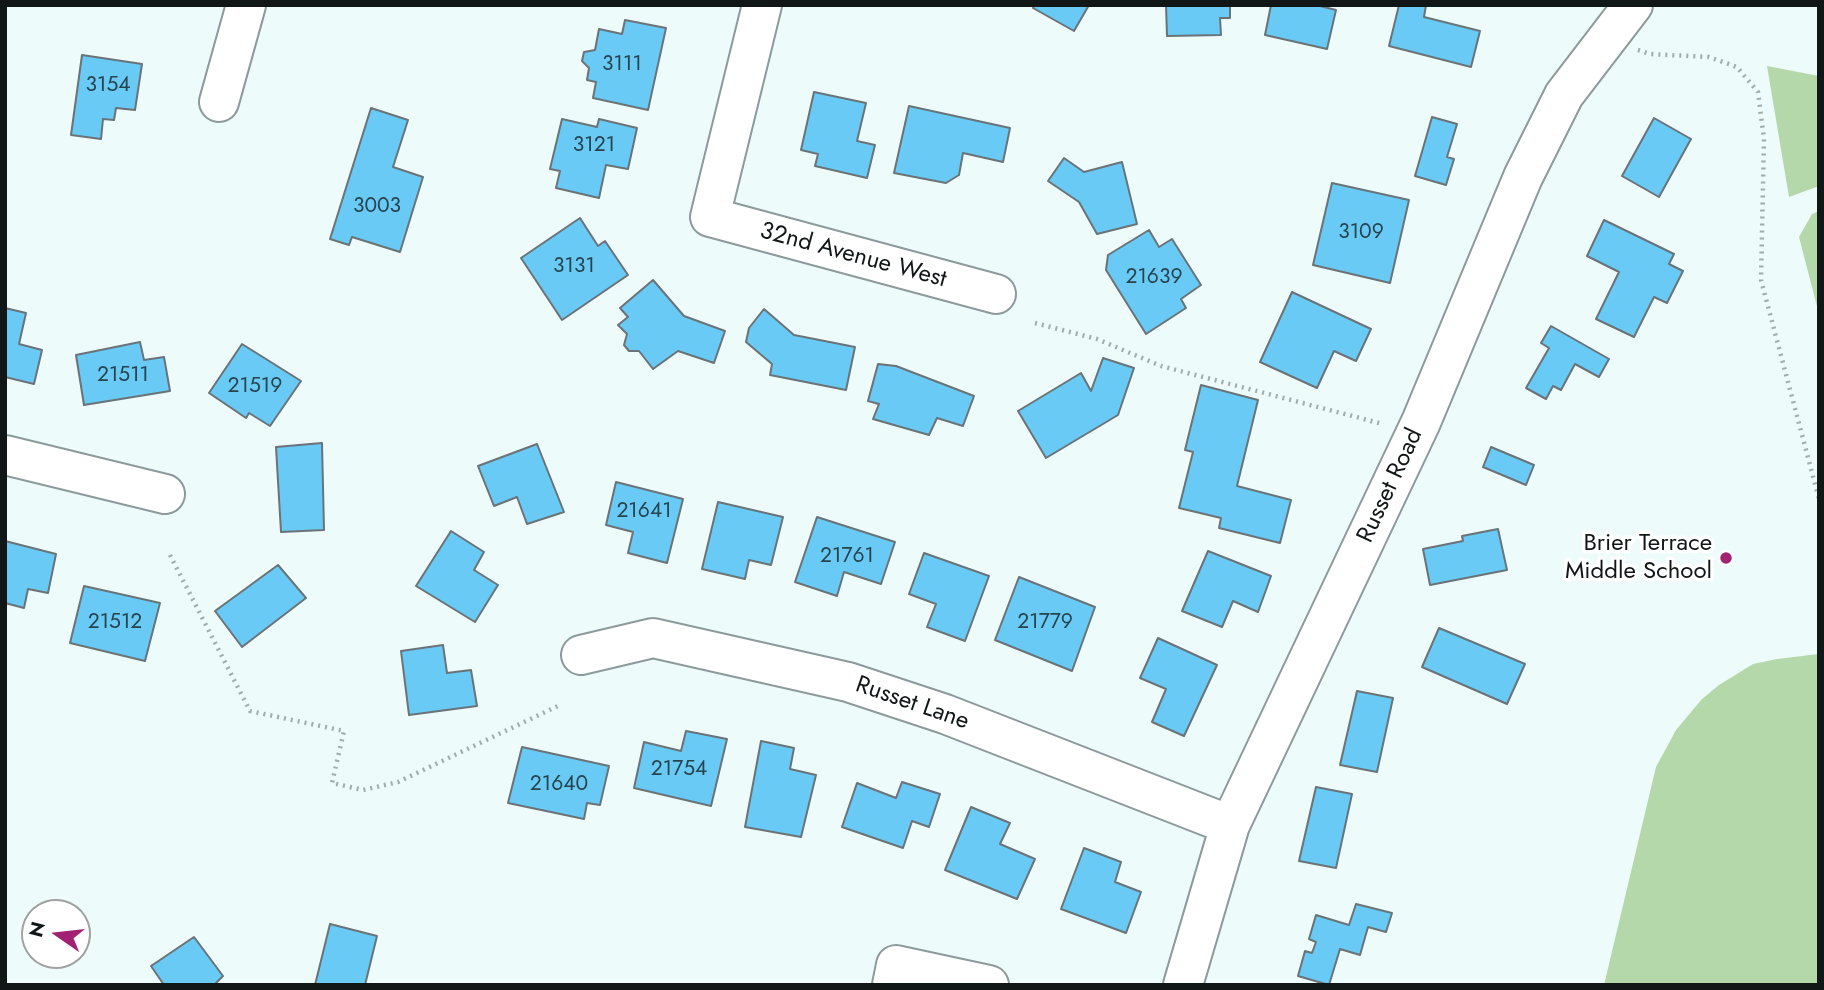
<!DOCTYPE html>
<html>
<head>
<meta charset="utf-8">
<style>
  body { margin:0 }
  #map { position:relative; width:1824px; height:990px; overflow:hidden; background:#edfbfb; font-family:Jost,sans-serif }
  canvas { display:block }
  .frame { position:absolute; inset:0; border:7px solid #111616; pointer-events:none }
  .north { position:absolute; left:21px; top:899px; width:70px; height:70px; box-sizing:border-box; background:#fff; border:2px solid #a0a2a2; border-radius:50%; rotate:284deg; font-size:19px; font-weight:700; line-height:28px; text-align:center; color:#111616 }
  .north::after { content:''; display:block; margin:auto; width:24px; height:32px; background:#a22172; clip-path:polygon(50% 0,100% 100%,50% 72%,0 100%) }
</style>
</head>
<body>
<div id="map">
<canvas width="1824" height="990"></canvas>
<div class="frame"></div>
<div class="north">N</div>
</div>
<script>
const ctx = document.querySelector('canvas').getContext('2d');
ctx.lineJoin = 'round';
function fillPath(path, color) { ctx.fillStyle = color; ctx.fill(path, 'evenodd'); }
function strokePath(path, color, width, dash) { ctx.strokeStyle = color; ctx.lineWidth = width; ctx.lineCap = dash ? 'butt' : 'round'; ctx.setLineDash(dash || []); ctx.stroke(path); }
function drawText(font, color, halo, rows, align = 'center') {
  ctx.font = font + ' Jost,sans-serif'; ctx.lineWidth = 7; ctx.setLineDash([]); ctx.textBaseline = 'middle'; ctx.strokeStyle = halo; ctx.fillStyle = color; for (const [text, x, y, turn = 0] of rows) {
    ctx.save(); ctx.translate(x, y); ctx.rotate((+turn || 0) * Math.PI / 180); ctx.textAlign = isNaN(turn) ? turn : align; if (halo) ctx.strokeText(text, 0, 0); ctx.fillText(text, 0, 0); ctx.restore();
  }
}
fillPath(new Path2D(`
  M1767 66 1819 76V186L1789 197Z
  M1819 211V314L1799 237 1812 214Z
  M1819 654V985H1604L1656 767 1676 730 1702 699 1719 685 1753 664 1777 659Z`), '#b4d8aa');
const building = new Path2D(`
  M1034 5H1089L1074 31 1033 8Z
  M1166 5H1230V18H1220L1221 35 1167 36Z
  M1271 5H1316L1336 10 1327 49 1265 35Z
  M1399 5H1426L1424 17 1480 31 1471 67 1389 46Z
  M625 20 666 28 648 110 593 98 596 82 587 80 589 68 582 61 584 52 595 50 599 29 622 34Z
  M82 55 142 64 135 110 116 108 114 120 103 119 101 139 71 135Z
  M814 92 866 103 857 141 875 145 867 178 815 166 818 154 801 150Z
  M909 106 1010 128 1003 162 963 153 959 175 946 183 894 173Z
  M371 108 408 120 393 167 423 177 400 252 352 237 349 245 330 239Z
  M1432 117 1457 124 1447 157 1454 159 1446 185 1415 176Z
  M1654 118 1691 139 1659 197 1622 176Z
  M562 119 597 127 599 119 637 128 628 169 606 165 599 198 556 188 560 171 550 169Z
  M1064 158 1084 172 1122 162 1137 224 1097 234 1079 202 1048 181Z
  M1332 183 1409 200 1390 283 1313 265Z
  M580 218 598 246 605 241 628 275 562 320 521 258Z
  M1604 220 1674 254 1669 264 1683 271 1667 303 1654 297 1634 337 1596 319 1619 272 1587 256Z
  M1149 230 1159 247 1172 239 1201 285 1181 299 1186 308 1146 334 1106 270 1108 255Z
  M653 280 684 316 725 331 714 363 678 351 653 369 639 351H629L624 345 627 334 618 325 628 317 620 308Z
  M1292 292 1371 329 1356 361 1334 351 1317 388 1260 362Z
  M5 308 26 313 19 344 42 350 34 384 5 377Z
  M764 309 794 335 855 347 846 390 770 375 772 364 746 342 749 328Z
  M1551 326 1609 359 1599 377 1575 364 1561 390 1553 386 1546 399 1526 388 1549 348 1541 343Z
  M140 342 144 360 164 357 170 391 84 405 76 355Z
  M242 344 301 381 270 426 249 413 246 418 209 393Z
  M1103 358 1134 368 1118 415 1046 458 1018 411 1081 373 1091 391Z
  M878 364 896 366 974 396 963 426 937 418 929 435 873 419 879 404 868 401Z
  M1201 385 1258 400 1237 486 1291 500 1280 543 1219 528 1221 518 1179 508 1193 452 1185 450Z
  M322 443 324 530 281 532 276 447Z
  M537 444 564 512 527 524 517 497 494 506 478 466Z
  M1491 447 1534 465 1526 485 1483 467Z
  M616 482 683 499 667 563 628 553 633 532 606 525Z
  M718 502 783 517 771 565 749 560 745 579 702 569Z
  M817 517 895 542 881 584 844 572 837 596 795 582Z
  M1498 529 1507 570 1430 585 1423 549 1463 541 1462 536Z
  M451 531 484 552 474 570 498 585 475 622 416 586Z
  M5 541 56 554 48 593 28 589 24 608 5 603Z
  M1208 551 1271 576 1258 612 1233 601 1222 627 1182 611Z
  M924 553 989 576 965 641 927 627 936 604 909 594Z
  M278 565 306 598 242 647 215 611Z
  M1019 577 1095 607 1072 671 995 640Z
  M84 586 160 603 145 661 70 643Z
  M1439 628 1525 664 1507 704 1422 667Z
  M1158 638 1217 665 1184 736 1152 722 1166 689 1140 678Z
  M443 645 447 673 471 670 477 706 409 715 401 651Z
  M1357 691 1393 698 1377 772 1340 765Z
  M686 731 727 739 711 806 634 788 644 742 681 751Z
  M761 741 794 748 790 769 816 775 801 837 745 827Z
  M522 747 609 766 600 805 587 803 584 819 508 803Z
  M902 782 940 794 929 827 912 821 903 848 842 827 857 783 896 798Z
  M1316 787 1352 794 1336 868 1299 861Z
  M971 807 1010 823 1000 844 1035 859 1017 899 945 870Z
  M1084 848 1121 862 1115 882 1141 892 1126 933 1061 909Z
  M1356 904 1392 913 1386 932 1368 927 1360 955 1340 949 1329 985 1298 976 1305 951 1312 953 1316 942 1309 939 1316 915 1349 925Z
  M330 924 377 936 365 985H315Z
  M194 937 223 976 214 985H164L151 966Z`);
fillPath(building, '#69cbf5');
strokePath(building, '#697378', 2);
const minor = new Path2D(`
  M762 5 710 217 996 294
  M219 102 246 5
  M5 455 165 494
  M581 655 653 638 848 682 945 714 1230 825
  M892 985 896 965 989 985
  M1183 985 1230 825 1421 422 1523 177 1564 95 1633 5`);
strokePath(minor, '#8d9a9b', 42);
strokePath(new Path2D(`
  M1638 50 1650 54 1709 57 1737 67 1758 92 1764 139 1761 280 1819 499
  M1035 323 1097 339 1161 366 1383 424
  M170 555 250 711 344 731 332 783 363 790 398 782 560 705`), '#a1acac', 4.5, [2, 5]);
strokePath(minor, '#fff', 38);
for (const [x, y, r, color] of [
  [1726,558,7,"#a22172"]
]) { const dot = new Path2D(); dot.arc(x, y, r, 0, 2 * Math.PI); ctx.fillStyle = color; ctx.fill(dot); strokePath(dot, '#fff', 2.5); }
drawText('21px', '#27434e', null, [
  ["3111",622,65],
  ["3154",108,86],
  ["3121",594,146],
  ["3003",377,207],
  ["3109",1361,233],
  ["3131",574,267],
  ["21639",1154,278],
  ["21511",123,376],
  ["21519",255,387],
  ["21641",644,512],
  ["21761",847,557],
  ["21512",115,623],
  ["21779",1045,623],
  ["21754",679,770],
  ["21640",559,785]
]);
drawText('24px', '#111616', '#fff', [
  ["32nd Avenue West",853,256,15],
  ["Russet Road",1391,486,-65],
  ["Russet Lane",912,704,19]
]);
drawText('24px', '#111616', '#fff', [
  ["Brier Terrace",1712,544],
  ["Middle School",1712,572]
], 'right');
</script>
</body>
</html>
